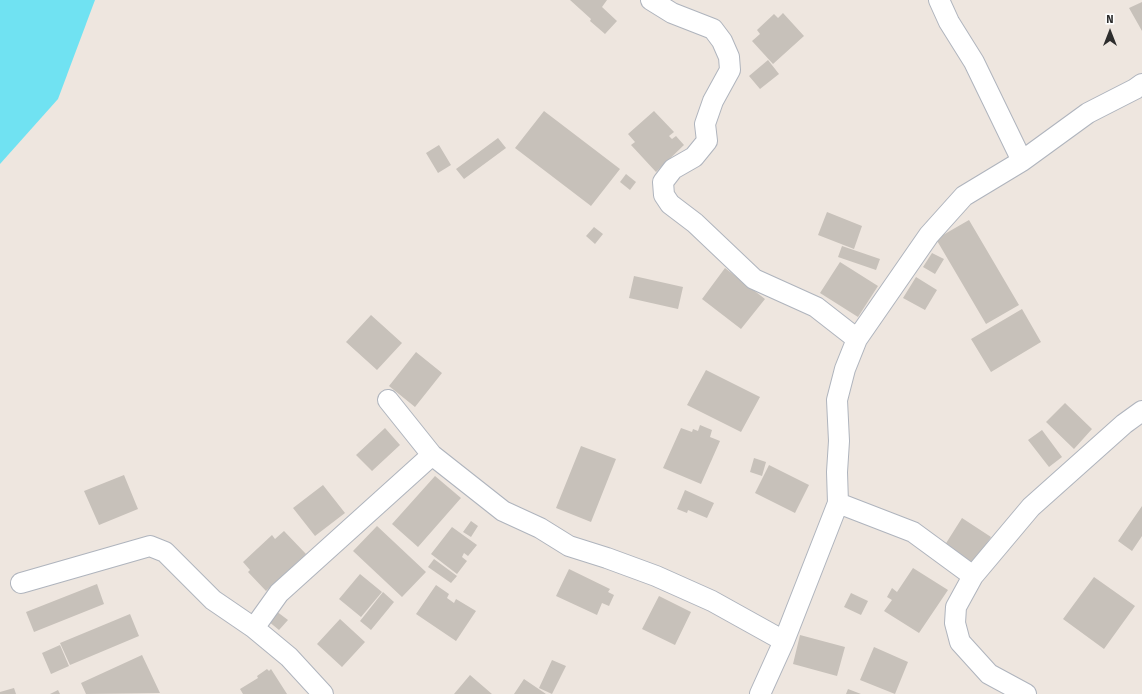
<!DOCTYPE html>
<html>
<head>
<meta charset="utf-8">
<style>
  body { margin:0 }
  #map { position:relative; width:1142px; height:694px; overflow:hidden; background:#eee6df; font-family:"Fira Sans",sans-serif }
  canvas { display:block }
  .north { position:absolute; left:1090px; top:12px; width:40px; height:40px; -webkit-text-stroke:3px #fff; paint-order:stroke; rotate:0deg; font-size:11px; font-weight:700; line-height:16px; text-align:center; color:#2d2d2d }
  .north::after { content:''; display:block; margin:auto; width:14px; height:18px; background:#2d2d2d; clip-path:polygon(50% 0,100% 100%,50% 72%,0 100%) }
</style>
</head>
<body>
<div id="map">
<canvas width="1142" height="694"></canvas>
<div class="north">N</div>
</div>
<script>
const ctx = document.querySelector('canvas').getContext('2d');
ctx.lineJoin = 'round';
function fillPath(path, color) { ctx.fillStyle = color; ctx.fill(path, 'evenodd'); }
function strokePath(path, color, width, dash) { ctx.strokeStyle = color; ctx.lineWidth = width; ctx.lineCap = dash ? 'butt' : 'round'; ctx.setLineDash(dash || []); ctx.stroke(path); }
fillPath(new Path2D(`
  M0 0H95L58 99 0 164Z`), '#70e2f2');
fillPath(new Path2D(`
  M570 0H607L602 7 617 21 605 34 590 21 591 19Z
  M1142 2V31L1129 8Z
  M783 13 804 36 773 64 752 41 760 34 757 30 774 14 778 18Z
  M768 60 779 74 760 89 749 76Z
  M544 111 620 169 591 206 515 148Z
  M654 111 674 132 669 136 672 139 676 136 684 145 656 172 631 145 635 142 628 134Z
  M498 138 506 148 464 179 456 169Z
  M439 145 451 165 438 173 426 153Z
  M626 174 636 182 630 190 620 182Z
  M827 212 862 226 854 249 818 235Z
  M969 220 1019 305 986 324 936 239Z
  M594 227 603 234 595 244 586 236Z
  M842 246 880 259 876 270 838 257Z
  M932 253 944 259 935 274 923 267Z
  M840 262 878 286 858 317 820 293Z
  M725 268 765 299 741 329 702 299Z
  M634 276 683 287 678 309 629 298Z
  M916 277 937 290 925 310 903 298Z
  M1022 309 1041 342 991 372 971 339Z
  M371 315 402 343 377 370 346 342Z
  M416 352 442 373 415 407 389 386Z
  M706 370 760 397 741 432 687 405Z
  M1065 403 1092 429 1074 449 1046 422Z
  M700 425 712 430 710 437 720 441 701 484 663 468 681 428 692 432 693 429 698 431Z
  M385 428 400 445 372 471 356 455Z
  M1042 430 1062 457 1049 467 1028 440Z
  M581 446 616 459 591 522 556 508Z
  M754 458 766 462 762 476 750 472Z
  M769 465 809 485 795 513 755 493Z
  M124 475 138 509 99 525 84 491Z
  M435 476 461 498 418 547 392 524Z
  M323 485 345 513 315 536 293 508Z
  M685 490 714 503 707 518 688 510 687 513 677 509Z
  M1142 506V536L1132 551 1118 541Z
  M962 518 991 537 972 566 943 548Z
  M471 521 478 526 471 537 463 532Z
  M377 526 426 572 402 597 353 551Z
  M452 527 477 545 468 556 464 553 462 557 467 561 457 574 431 554Z
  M284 531 306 554 266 591 248 572 250 570 243 562 272 535 275 539Z
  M434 559 457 576 451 583 428 567Z
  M913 568 948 590 919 633 884 611 892 600 887 597 892 588 897 592Z
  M569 569 610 589 608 592 614 595 609 606 602 603 597 615 556 596Z
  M360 574 382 592 361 617 339 599Z
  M1094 577 1135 606 1104 649 1063 619Z
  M97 584 104 604 34 632 26 612Z
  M436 585 449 594 447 598 454 603 456 599 476 611 456 641 416 614Z
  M383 592 394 602 371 630 360 621Z
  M851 593 868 601 861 615 844 607Z
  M659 596 691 612 675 645 642 629Z
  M276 611 288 620 279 630 268 621Z
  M130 614 139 636 70 665 60 643Z
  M340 619 365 642 342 667 317 644Z
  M800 635 845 647 837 676 793 664Z
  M60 645 69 666 51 674 42 653Z
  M874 647 908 662 895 694 860 680Z
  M142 655 160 693 86 694 81 683Z
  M552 660 566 666 552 694 539 688Z
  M267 669 269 671 271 669 287 694H243L240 689 258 678 257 676Z
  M470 675 492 694H454Z
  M524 679 546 694H514Z
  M14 688 16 694H0V692Z
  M848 689 861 694H846Z
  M58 690 60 694H50Z`), '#c7c1ba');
const street = new Path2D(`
  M651 0 672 13 713 29 722 41 729 57 730 70 713 101 705 124 707 141 694 157 673 169 663 182 664 195 670 204 695 223 754 279 816 307 857 339
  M939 0 949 22 974 62 1022 161
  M388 400 432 455 503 511 540 528 569 546 607 558 656 576 712 601 784 641
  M838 503 913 532 973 576
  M21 583 150 546 165 552 213 600 254 628 289 657 323 694
  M254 628 279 593 432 455
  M760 694 784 641 838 503 837 472 839 441 837 400 845 369 857 339 929 235 964 196 1022 161 1088 113 1135 89 1142 84
  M1026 694 989 674 960 642 955 623 956 607 973 576 1031 507 1124 424 1142 411`);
strokePath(street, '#afb4bd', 22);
strokePath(street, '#fff', 20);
</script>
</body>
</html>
